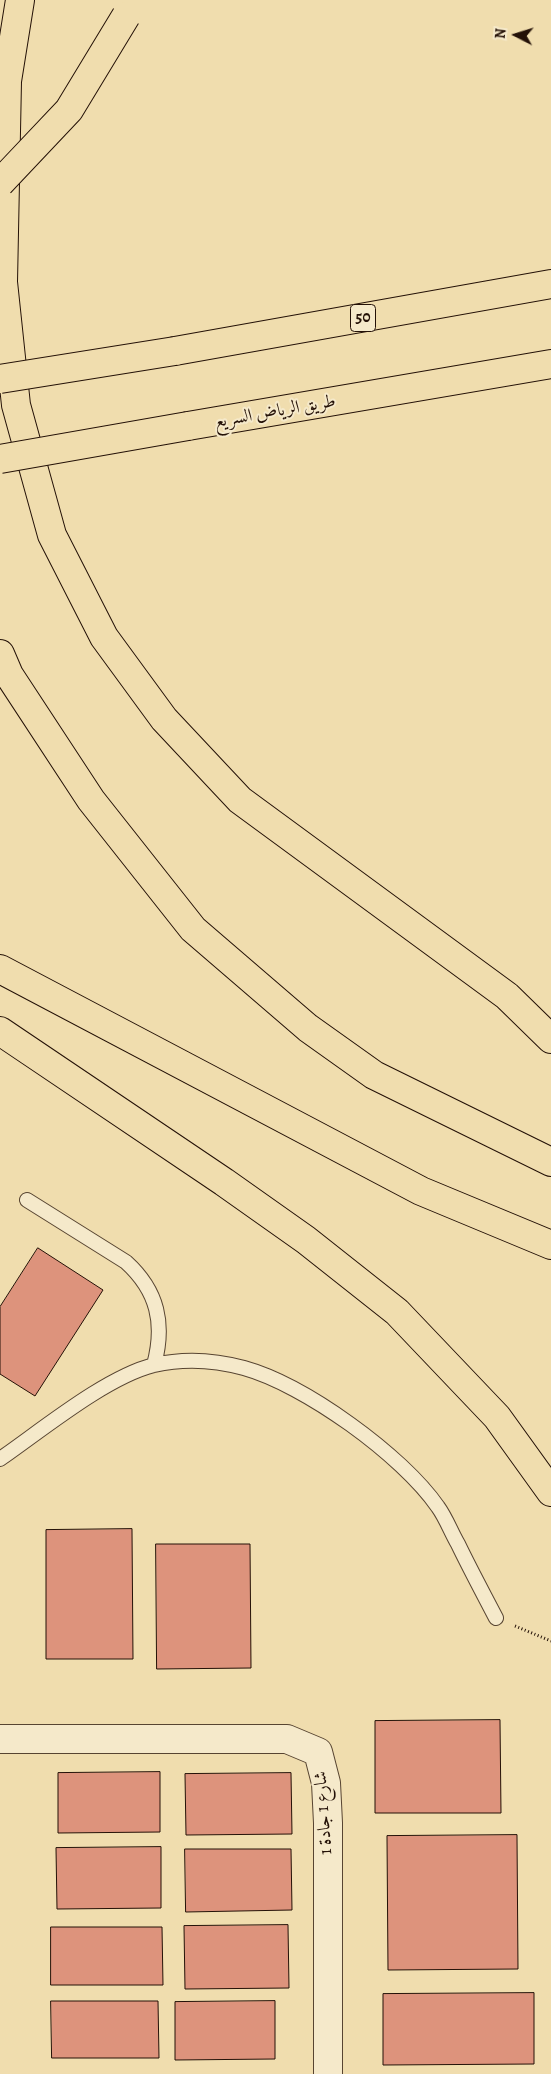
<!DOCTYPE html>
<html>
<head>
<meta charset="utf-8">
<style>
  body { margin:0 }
  #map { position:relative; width:551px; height:2074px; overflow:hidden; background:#f0ddae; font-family:Alegreya,serif }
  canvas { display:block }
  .north { position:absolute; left:491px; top:10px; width:50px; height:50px; -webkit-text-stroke:4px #f5e9ca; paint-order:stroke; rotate:275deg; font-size:14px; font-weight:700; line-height:20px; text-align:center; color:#241107 }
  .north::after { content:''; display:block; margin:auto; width:18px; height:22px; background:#241107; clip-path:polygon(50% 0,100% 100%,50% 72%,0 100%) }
</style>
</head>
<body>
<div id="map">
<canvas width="551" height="2074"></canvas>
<div class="north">N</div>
</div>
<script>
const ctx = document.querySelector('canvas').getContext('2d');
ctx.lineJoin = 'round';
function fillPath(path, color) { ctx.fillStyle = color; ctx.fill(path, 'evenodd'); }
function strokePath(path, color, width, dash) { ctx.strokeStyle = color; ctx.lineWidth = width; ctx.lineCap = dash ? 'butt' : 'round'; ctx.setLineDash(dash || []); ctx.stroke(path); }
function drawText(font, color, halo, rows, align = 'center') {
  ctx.font = font + ' Alegreya,Amiri,serif'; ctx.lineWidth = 4; ctx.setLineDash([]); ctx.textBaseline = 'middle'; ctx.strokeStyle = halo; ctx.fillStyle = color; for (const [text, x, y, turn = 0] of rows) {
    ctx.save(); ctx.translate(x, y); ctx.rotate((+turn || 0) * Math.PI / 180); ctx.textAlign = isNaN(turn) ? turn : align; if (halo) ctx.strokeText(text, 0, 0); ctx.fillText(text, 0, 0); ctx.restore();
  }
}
const building = new Path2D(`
  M38 1248 103 1290 35 1396 0 1374V1307Z
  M132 1529 133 1659H46V1530Z
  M156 1544H250L251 1668 157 1669Z
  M500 1720 501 1813H375V1721Z
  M160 1772V1832L58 1833V1773Z
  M291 1773 292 1834 186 1835 185 1774Z
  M517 1835 518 1969 388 1970 387 1836Z
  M161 1847V1908L57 1909 56 1848Z
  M185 1849H291L292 1910 186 1912Z
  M288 1925 289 1988 185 1989 184 1926Z
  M51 1927H162L163 1985H51Z
  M534 1993V2064L383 2065V1994Z
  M51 2001H158L159 2058H52Z
  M275 2001V2059L175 2060V2002Z`);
fillPath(building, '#dd937c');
strokePath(building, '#241107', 1);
const lane = new Path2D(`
  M27 1200 126 1262C158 1291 165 1324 154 1365
  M0 1459C42 1430 106 1377 154 1365 184 1358 215 1360 244 1368 305 1385 402 1455 438 1507 446 1518 451 1532 458 1544 470 1569 483 1593 496 1618`);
const street = new Path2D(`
  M0 1739H287L318 1752 326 1783 328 1823V2074`);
const highway = new Path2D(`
  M20 0 7 81 3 282 16 405 52 535 104 637 164 719 240 800 507 996 551 1039
  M175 351 551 284
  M188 426 551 364
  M0 654 9 675 91 800 193 929 308 1028 374 1075 551 1162
  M0 969 421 1191 551 1245
  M0 1031 224 1182 306 1240 397 1312 497 1417 551 1492`);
strokePath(lane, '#574431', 16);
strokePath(street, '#574431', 30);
strokePath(highway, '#241107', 30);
strokePath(new Path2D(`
  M515 1626 551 1641`), '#241107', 3, [1, 2.5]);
strokePath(lane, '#f5e9ca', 14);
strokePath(street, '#f5e9ca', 28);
strokePath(highway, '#f0ddae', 28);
const highwayBridge = new Path2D(`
  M0 183 69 110 126 16
  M0 379 175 351
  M0 459 188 426`);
strokePath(highwayBridge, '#241107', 30, []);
strokePath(highwayBridge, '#f0ddae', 28);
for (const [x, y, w] of [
  [363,318,25]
]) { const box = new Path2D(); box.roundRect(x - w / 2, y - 13.5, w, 27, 4); ctx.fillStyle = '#f5e9ca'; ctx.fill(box); strokePath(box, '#241107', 1); }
drawText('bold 16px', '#241107', null, [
  ["50",363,318]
]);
drawText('18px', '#241107', '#f5e9ca', [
  ["طريق الرياض السريع",275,412,-10],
  ["شارع 1 جادة 1",324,1813,-94]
]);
</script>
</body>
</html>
